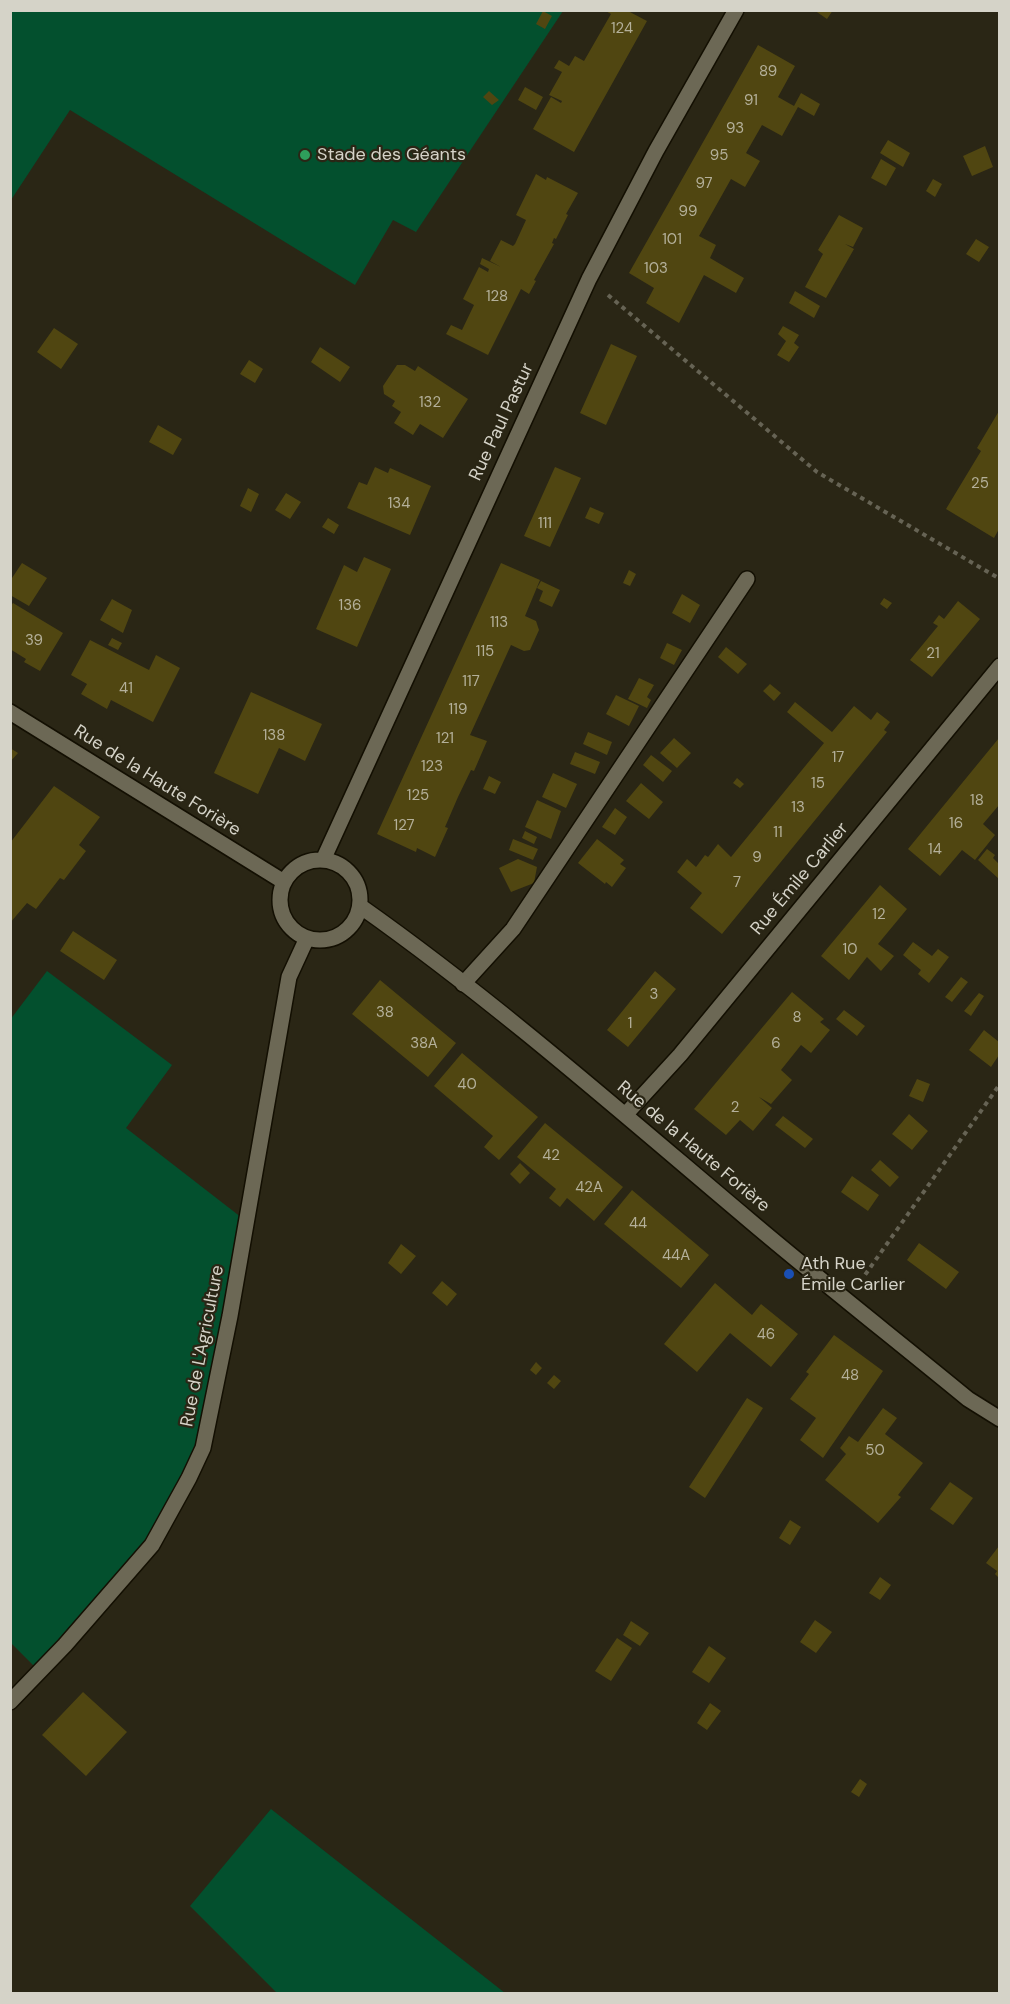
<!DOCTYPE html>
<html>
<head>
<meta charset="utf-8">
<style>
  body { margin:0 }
  #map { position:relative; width:1010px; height:2004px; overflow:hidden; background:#2a2615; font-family:"DM Sans",sans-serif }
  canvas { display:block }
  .frame { position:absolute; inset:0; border:12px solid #d5d3c8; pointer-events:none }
</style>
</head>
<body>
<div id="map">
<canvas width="1010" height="2004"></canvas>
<div class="frame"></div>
</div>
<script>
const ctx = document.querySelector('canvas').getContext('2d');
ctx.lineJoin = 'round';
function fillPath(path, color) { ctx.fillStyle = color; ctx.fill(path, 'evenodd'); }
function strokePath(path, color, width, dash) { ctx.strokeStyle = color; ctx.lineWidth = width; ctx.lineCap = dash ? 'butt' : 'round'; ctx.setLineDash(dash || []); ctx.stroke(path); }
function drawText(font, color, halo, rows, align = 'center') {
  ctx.font = font + ' "DM Sans",sans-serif'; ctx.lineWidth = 4.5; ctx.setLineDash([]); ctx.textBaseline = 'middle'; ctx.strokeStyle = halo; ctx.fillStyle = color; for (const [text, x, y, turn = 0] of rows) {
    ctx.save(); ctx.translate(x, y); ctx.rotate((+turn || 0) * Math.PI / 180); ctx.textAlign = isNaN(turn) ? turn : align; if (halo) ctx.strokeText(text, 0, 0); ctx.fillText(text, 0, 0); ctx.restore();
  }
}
fillPath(new Path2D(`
  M10 11H563L416 232 393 220 355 285 70 110 11 200Z
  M47 971 172 1065 126 1128 246 1221 203 1448 152 1545 40 1672 10 1642V1020Z
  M271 1809 505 1993H277L190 1906Z`), '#03502e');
fillPath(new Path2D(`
  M604 10H626L647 21 574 152 533 129 551 97 561 103 562 101 549 95 562 72 554 68 559 60 569 66 575 56 584 61 611 14Z
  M814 10H833L827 19Z
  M543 11 552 16 545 29 536 24Z
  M758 45 795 66 778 97 794 106 801 93 820 104 814 116 798 107 782 136 762 125 746 153 760 161 745 187 731 179 699 236 716 245 710 258 744 278 736 293 704 275 679 323 646 303 654 288 629 273Z
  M525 87 543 97 536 110 518 100Z
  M489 91 499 100 492 105 483 97Z
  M888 140 910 153 903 167 880 153Z
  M985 146 993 167 972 176 963 156Z
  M881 159 896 168 886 186 871 178Z
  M536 174 546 180 547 177 578 193 566 214 568 215 556 239 554 238 552 243 554 244 534 280 536 281 529 294 521 289 488 355 446 334 451 325 462 330 474 305 463 299 479 267 488 272 489 269 480 264 482 258 501 267 490 261 501 240 513 246 515 244 526 220 516 215Z
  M933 179 942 184 935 197 926 191Z
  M839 215 863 228 853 247 845 244 854 249 826 298 805 287 823 254 818 250Z
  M976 239 989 247 979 262 966 254Z
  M795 291 820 306 814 318 789 303Z
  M783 326 799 335 794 343 799 347 789 362 777 355 786 341 778 334Z
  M54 328 78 344 61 369 37 352Z
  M611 344 637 356 606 425 580 413Z
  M320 347 350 367 340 382 311 362Z
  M249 360 263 369 255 383 240 374Z
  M397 365H405L415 371 418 366 468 399 443 438 420 424 413 435 394 423 401 412 392 406 395 401 384 394 383 386Z
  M999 411V529L994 538 946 509 981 451 977 448Z
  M158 425 182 439 173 455 149 442Z
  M375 467 388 473 390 468 431 486 410 535 347 508 359 482 367 485Z
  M555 467 581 478 550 547 524 536Z
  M248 488 259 494 251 512 240 506Z
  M286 493 301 502 290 519 275 510Z
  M590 507 604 513 599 524 585 518Z
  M328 518 339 525 334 534 322 527Z
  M364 557 391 569 357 647 316 629 344 565 357 572Z
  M22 563 47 578 29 606 10 595V581Z
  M501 563 540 580 525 616 536 621 539 630 530 650 524 651 511 645 470 735 487 741 474 771 471 770 458 797 445 827 448 828 435 857 417 848 416 852 377 834Z
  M629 570 636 574 630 586 623 583Z
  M541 581 560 590 552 607 539 601 543 591 537 588Z
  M682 594 700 605 690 623 672 613Z
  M884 598 892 603 887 609 880 604Z
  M112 599 132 610 123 633 100 620Z
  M958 601 980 619 932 677 910 660 938 626 933 623 939 615 944 619Z
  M13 603 63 633 40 671 24 662 26 659 10 649V607Z
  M112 638 122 643 118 650 108 645Z
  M90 640 149 670 156 655 180 668 153 722 111 700 107 709 81 694 87 684 71 675Z
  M667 643 682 650 674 665 660 658Z
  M726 647 747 664 738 674 718 657Z
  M639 678 654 685 647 697 651 700 647 708 628 699Z
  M770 684 781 693 774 701 763 691Z
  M251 692 322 724 305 761 279 748 258 794 214 773Z
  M616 695 639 706 629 726 606 714Z
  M795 702 832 732 854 706 871 720 877 712 890 722 884 730 887 732 722 934 690 908 702 893 677 872 687 859 696 867 705 855 708 857 718 844 731 857 824 743 787 712Z
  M588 732 612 742 607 755 583 744Z
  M674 738 691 753 677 768 660 753Z
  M999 738V805L983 824 995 835 975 860 962 850 940 876 908 849Z
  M10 748 18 753 10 762Z
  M575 752 600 762 595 774 570 764Z
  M651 755 672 771 663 782 643 765Z
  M553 773 577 784 566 808 542 797Z
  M489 776 501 782 495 794 483 789Z
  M737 778 744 784 740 788 733 783Z
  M641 783 663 802 649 819 626 801Z
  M54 786 100 817 79 845 86 851 64 880 60 878 36 909 27 903 10 923V843Z
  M537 800 561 811 551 839 525 827Z
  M615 808 627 817 615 835 602 827Z
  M525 831 537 837 534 844 522 838Z
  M513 839 538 849 533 860 509 850Z
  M597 839 624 860 620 864 626 868 612 887 606 882 605 884 578 863Z
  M987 849 995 855 993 858 999 864V879L978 860Z
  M518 859 537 867 534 883 511 892 499 868Z
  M880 885 907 909 878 944 894 956 881 971 867 957 849 980 821 956Z
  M73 931 117 960 104 980 60 951Z
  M913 942 932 956 938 949 949 957 929 983 918 974 921 970 903 955Z
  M655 971 676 989 628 1047 607 1030Z
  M961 977 968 982 952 1002 945 997Z
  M380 980 456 1043 428 1077 352 1014Z
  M792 992 824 1019 820 1022 830 1030 811 1053 801 1045 781 1070 792 1080 771 1104 759 1097 772 1108 753 1131 740 1120 726 1135 694 1109Z
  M979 993 984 996 971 1016 964 1011Z
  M844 1010 865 1026 857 1036 836 1019Z
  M984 1030 999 1042V1055L991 1067 969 1050Z
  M462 1053 538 1117 499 1160 484 1147 493 1136 434 1086Z
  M917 1079 930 1084 923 1102 909 1096Z
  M909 1114 928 1131 912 1150 892 1134Z
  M783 1116 813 1139 805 1148 775 1125Z
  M545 1123 623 1187 594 1221 567 1198 560 1207 549 1198 556 1189 517 1157Z
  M880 1160 899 1177 890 1187 871 1170Z
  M520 1163 530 1173 520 1184 510 1174Z
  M852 1176 879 1195 868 1211 841 1192Z
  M632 1190 709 1255 681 1288 604 1224Z
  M919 1243 959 1272 946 1289 907 1260Z
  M401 1244 416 1256 401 1274 388 1263Z
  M442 1281 457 1294 447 1306 432 1293Z
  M715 1283 752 1315 761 1304 798 1334 771 1367 730 1333 697 1372 664 1344Z
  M834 1335 883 1371 823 1458 800 1440 816 1418 790 1399 809 1374 806 1372Z
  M536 1362 542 1368 536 1375 530 1370Z
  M554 1375 561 1381 554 1389 547 1383Z
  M747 1398 763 1408 705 1498 689 1487Z
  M883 1408 897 1418 885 1434 923 1463 898 1495 901 1497 878 1523 825 1480 846 1454 840 1448 849 1436 858 1442Z
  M950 1482 973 1498 953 1525 930 1509Z
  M790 1520 801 1527 790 1545 779 1538Z
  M999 1546V1578L995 1574 997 1571 986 1563Z
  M880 1577 891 1585 880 1600 869 1593Z
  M815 1620 832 1632 816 1653 800 1642Z
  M631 1621 649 1633 640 1646 623 1635Z
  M617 1638 632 1648 611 1681 595 1671Z
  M709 1646 726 1658 709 1683 692 1672Z
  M83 1692 127 1732 86 1776 42 1735Z
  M710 1703 721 1711 707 1730 697 1723Z
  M860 1779 867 1784 859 1797 851 1792Z`), '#504611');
const lane = new Path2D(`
  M463 984 513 929 747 579`);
const street = new Path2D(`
  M10 712 284 882
  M280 900a40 40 0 1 1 80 0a40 40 0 1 1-80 0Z
  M323 860 589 279 656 151 736 10
  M360 906C496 1002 622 1113 749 1220 821 1281 895 1339 968 1399L1000 1419
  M626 1114 680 1055 1000 666
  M10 1702 65 1645 152 1545 189 1478 203 1448 230 1316 289 977 307 938`);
strokePath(lane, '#130f02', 18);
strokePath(street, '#130f02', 18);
strokePath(new Path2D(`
  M608 295 817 472 1000 579
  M860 1282 1000 1084`), '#666354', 4, [4.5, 4.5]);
strokePath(lane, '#6c6855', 15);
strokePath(street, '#6c6855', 15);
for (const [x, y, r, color] of [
  [305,155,6,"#2e9e5b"],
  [789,1274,6,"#1a4fb4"]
]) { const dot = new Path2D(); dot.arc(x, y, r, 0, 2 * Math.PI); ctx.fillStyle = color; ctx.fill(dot); strokePath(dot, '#2a2615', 2); }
drawText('15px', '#b4b09a', null, [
  ["124",622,29],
  ["89",768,72],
  ["91",751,101],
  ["93",735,129],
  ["95",719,156],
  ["97",704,184],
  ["99",688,212],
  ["101",672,240],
  ["103",656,269],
  ["128",497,297],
  ["132",430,403],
  ["25",980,484],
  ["134",399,504],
  ["111",545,524],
  ["136",350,606],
  ["113",499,623],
  ["39",34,641],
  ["115",485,652],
  ["21",933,654],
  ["117",471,682],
  ["41",126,689],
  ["119",458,710],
  ["138",274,736],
  ["121",445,739],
  ["17",838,758],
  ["123",432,767],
  ["15",818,784],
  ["125",418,796],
  ["18",977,801],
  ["13",798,808],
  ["16",956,824],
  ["127",404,826],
  ["11",778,833],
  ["14",935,850],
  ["9",757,858],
  ["7",737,883],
  ["12",879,915],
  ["10",850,950],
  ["3",654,995],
  ["38",385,1013],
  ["8",797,1018],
  ["1",630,1024],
  ["38A",424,1044],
  ["6",776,1044],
  ["40",467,1085],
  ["2",735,1108],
  ["42",551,1156],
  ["42A",589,1188],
  ["44",638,1224],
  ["44A",676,1256],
  ["46",766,1335],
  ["48",850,1376],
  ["50",875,1451]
]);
drawText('18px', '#d5d3c8', '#2a2615', [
  ["Stade des Géants",317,155],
  ["Ath Rue",801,1264],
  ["Émile Carlier",801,1285]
], 'left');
drawText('18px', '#d5d3c8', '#2a2615', [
  ["Rue Paul Pastur",502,422,-65],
  ["Rue de la Haute Forière",157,781,32],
  ["Rue Émile Carlier",800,879,-50],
  ["Rue de la Haute Forière",693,1147,40],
  ["Rue de L'Agriculture",203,1346,-79]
]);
</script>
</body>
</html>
